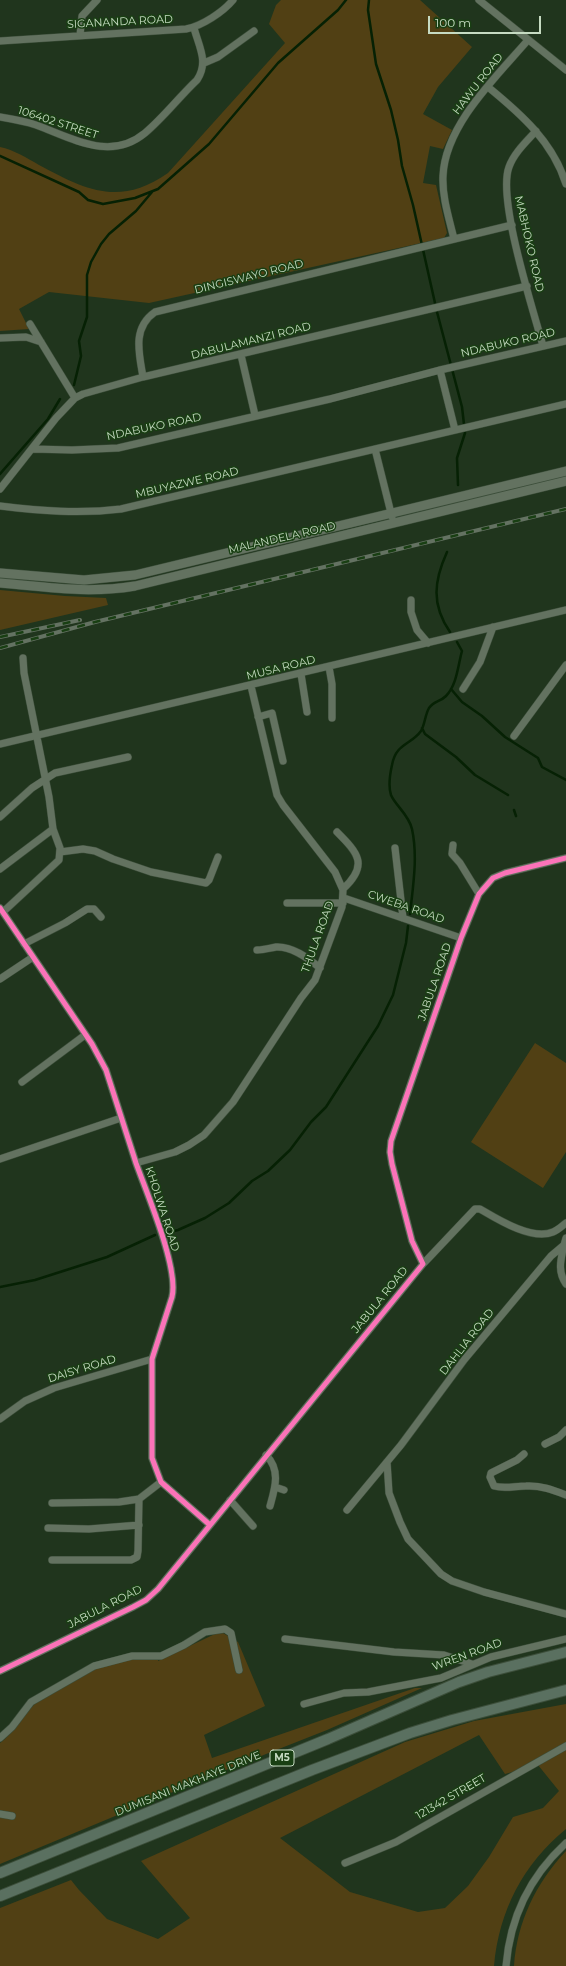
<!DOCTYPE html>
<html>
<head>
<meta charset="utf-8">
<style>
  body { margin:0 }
  #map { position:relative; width:566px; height:1966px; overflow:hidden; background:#20351d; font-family:Montserrat,sans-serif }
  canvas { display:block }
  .scale { position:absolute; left:428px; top:16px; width:113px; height:18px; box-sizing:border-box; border:2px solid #c6dbc2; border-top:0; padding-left:5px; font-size:12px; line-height:14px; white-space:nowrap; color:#c6dbc2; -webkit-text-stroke:3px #193f13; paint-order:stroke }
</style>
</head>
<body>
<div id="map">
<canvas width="566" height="1966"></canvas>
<div class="scale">100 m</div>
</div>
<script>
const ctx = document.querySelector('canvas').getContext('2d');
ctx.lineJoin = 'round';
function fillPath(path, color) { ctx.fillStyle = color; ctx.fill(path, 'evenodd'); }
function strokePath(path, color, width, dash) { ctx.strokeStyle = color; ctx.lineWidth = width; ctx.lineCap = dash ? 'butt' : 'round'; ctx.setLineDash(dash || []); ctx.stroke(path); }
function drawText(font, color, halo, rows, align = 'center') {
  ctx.font = font + ' Montserrat,sans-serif'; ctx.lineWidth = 3; ctx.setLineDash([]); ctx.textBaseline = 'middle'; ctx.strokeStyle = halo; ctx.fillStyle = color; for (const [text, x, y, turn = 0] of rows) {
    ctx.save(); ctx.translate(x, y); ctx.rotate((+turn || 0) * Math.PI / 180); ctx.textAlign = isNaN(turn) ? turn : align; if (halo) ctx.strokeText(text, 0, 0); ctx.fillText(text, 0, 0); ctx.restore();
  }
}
fillPath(new Path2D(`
  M281 0H420L472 47 438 87 423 114 452 130 443 149 430 146 423 183 436 185 447 233 444 238 149 303 49 292 19 309 29 329 0 331V147C14 150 27 158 39 165 86 190 119 207 168 173L285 43 269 24 276 5Z
  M0 590 65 596 106 598 108 605 0 630Z
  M535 1043 566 1063V1152L543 1188 471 1142Z
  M223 1633 238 1642 265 1706 204 1735 212 1758 415 1688H422L327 1730 228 1769 0 1864V1743L5 1739 36 1702 94 1669 132 1659H158V1661L215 1634Z
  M566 1704V1829C523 1864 499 1911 494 1966H0V1908L71 1880 79 1890 107 1919 158 1939 190 1918 141 1861 405 1742 474 1721ZM479 1735 505 1774 538 1765 559 1791 543 1808 513 1817 489 1857 468 1886 445 1908 418 1912 350 1892 280 1838Z
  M566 1851V1966H514C517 1922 536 1883 566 1851Z`), '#514014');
strokePath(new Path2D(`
  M369 0 368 10 376 64 391 110 398 140 402 166 413 205 437 312 462 407 465 433 457 458 458 485
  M0 156 79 192 88 200 103 204 135 198 158 189 209 144 278 63 338 10 346 0
  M74 385 81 356 79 341 87 317V275L91 262 101 244 109 234 136 211 152 192
  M0 474 48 419 60 399
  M447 552C434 581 431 604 450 632
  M451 689 462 702 482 716 505 737 538 758 542 767 566 780
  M422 728 425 734 456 757 475 775 508 795
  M514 810 516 816
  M410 914C413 886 418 857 412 829 409 815 395 805 391 795 388 786 390 774 392 765 396 743 411 745 421 731 425 724 425 715 429 708 434 701 440 702 446 696 457 685 458 665 462 651L457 642
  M167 1233 178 1230 205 1218 229 1203 252 1181 268 1171 290 1150 311 1122 326 1107 378 1026 393 995 406 943 408 926
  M0 1287 35 1280 107 1257 155 1235`), '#062104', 2.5);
const street = new Path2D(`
  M479 0 566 70
  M80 35 82 16 97 0
  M0 41 186 29C202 26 223 12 233 0
  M204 63 218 57 254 31
  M488 87C521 114 553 142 566 184
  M0 117C12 119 24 121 36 125 72 138 110 162 145 133 164 117 179 97 197 80 209 62 199 47 194 28
  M536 131C526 142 514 153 509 167 497 199 533 309 543 346
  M454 239C449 218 442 197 443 176 445 125 497 76 528 40
  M30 324 75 398
  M0 338 26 337 41 342
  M241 355 255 415
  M440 370 455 430
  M143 377C139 353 132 328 155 312L512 225
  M33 449 72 450 118 448 330 399 440 370 566 341
  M375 449 392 517
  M0 489 56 418 75 398 83 394 143 377 527 286
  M0 506C41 511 80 514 121 509L566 404
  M411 600V612L417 630 428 643
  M329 667 332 684V718
  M301 674 307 712
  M463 689 480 662 493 627
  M258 717 272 713 283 761
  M514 736 566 665
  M0 744 566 610
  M0 817 32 788 55 773 128 757
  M337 832C358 853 369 865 343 889
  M453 845 452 854 460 863 479 894
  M395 848 403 918
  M60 852 83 849 95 851 113 859 151 872 206 883 209 880 218 857
  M0 869 53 829 49 797 24 673 23 658
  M344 898 461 938
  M287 903H343
  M0 908 92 1044 106 1070C116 1101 126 1132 136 1163 147 1194 179 1268 172 1297L152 1359V1458L161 1482 210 1525
  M3 912 59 860 60 848 53 829
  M24 944 65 923 87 909H94L101 917
  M257 950C264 950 270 948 276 947 292 946 308 958 320 968
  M0 979 33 957
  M22 1082 85 1035
  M0 1159 121 1118
  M136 1163 175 1152 189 1145 204 1135 233 1102 301 998 315 980 342 907 343 890 335 872 283 805 277 795 251 686
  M564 1245C561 1259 557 1271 566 1284
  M423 1264 475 1209H480C497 1219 532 1241 553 1232 558 1230 562 1226 566 1223
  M0 1419 25 1401 54 1388 152 1359
  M545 1444 559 1437 566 1430
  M524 1454 517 1460 491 1473 490 1477 494 1486C504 1489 515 1486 526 1486 540 1485 553 1490 566 1495
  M266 1455C281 1470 275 1488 270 1506
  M387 1462 389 1493 400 1522 408 1539 441 1574 452 1581 484 1592 566 1614
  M275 1487 284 1490
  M230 1500 253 1526
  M52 1503 119 1502 139 1499 161 1482
  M347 1510 401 1445 464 1360 551 1256 564 1245 566 1238
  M48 1528 89 1529 139 1525
  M52 1560H131L137 1557 138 1551 139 1499
  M285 1639 394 1652 444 1655 472 1664
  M0 1671 133 1607 146 1600 158 1589 423 1264 412 1241 392 1164 390 1152 391 1141 461 938 479 894 493 878 505 873 566 858
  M304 1704 344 1693 368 1692 441 1678 491 1657 566 1639
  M0 1738 12 1727 31 1702 94 1666 132 1656H161L184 1645 205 1632 225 1629 231 1633 239 1670
  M0 1814 12 1816
  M345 1863 396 1842 566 1746
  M506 1966C510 1918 530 1876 566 1843`);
const secondary = new Path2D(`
  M0 573 84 580 135 575 566 471
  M0 583C48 587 87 594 135 586L566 481`);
const primary = new Path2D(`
  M0 1873 328 1739 459 1682 488 1672 566 1652
  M0 1896 312 1770 410 1733 452 1720 566 1690`);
strokePath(street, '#3c4e3a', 8);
strokePath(secondary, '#3c4e3a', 10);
strokePath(primary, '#3c4e3a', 12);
strokePath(street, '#637260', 7);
strokePath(secondary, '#637260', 9);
strokePath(primary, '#5a7060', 10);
const rail = new Path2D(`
  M0 637 80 620
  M0 648 95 622 566 509`);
strokePath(rail, '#647262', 4);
strokePath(rail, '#193f13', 2.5, [8]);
strokePath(new Path2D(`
  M0 908 92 1044 106 1070C116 1101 126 1132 136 1163 147 1194 179 1268 172 1297L152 1359V1458L161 1482 210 1525
  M0 1671 133 1607 146 1600 158 1589 423 1264 412 1241 392 1164 390 1152 391 1141 461 938 479 894 493 878 505 873 566 858`), '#fb73b8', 5);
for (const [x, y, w] of [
  [282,1758,24]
]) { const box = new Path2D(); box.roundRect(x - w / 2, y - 8, w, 16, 3); ctx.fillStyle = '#193f13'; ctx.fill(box); strokePath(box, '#c6dbc2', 1); }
drawText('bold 10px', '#c6dbc2', null, [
  ["M5",282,1758]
]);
drawText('11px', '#c6dbc2', '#193f13', [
  ["SIGANANDA ROAD",120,22,-3],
  ["HAWU ROAD",478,84,-52],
  ["106402 STREET",58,123,18],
  ["MABHOKO ROAD",529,244,77],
  ["DINGISWAYO ROAD",249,277,-14],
  ["DABULAMANZI ROAD",251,341,-14],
  ["NDABUKO ROAD",508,343,-13],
  ["NDABUKO ROAD",154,427,-12],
  ["MBUYAZWE ROAD",187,483,-13],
  ["MALANDELA ROAD",282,538,-13],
  ["MUSA ROAD",281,668,-14],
  ["CWEBA ROAD",406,907,19],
  ["THULA ROAD",318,937,-70],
  ["JABULA ROAD",435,982,-71],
  ["KHOLWA ROAD",162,1209,72],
  ["JABULA ROAD",380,1300,-51],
  ["DAHLIA ROAD",467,1342,-52],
  ["DAISY ROAD",82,1369,-17],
  ["JABULA ROAD",105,1607,-27],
  ["WREN ROAD",467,1655,-20],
  ["DUMISANI MAKHAYE DRIVE",188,1784,-22],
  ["121342 STREET",451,1797,-30]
]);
</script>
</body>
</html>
